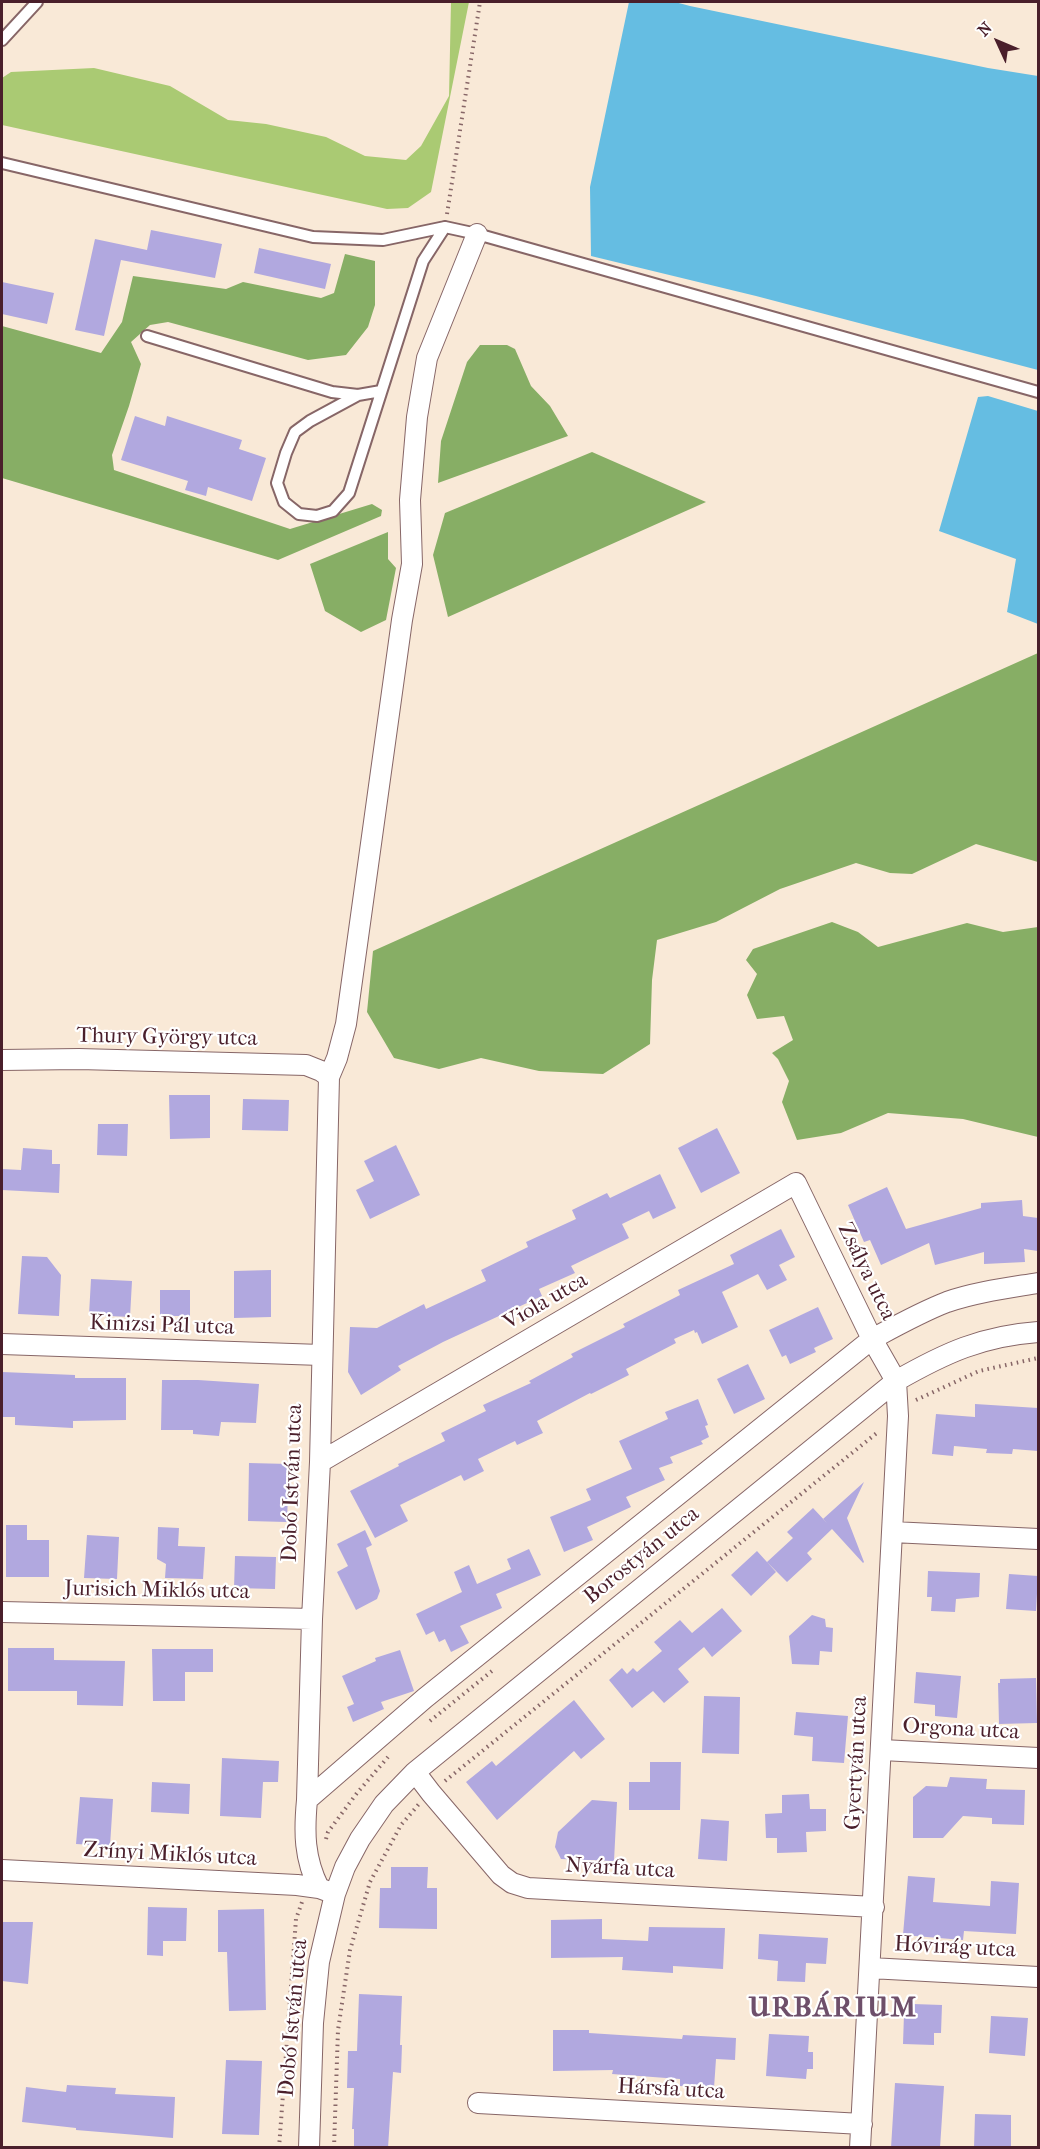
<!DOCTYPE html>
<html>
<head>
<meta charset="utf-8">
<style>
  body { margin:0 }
  #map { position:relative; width:1040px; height:2149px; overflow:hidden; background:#f9e9d7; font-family:"IM FELL French Canon",serif }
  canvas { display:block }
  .frame { position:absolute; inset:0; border:3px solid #4a1f2b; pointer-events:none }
  .north { position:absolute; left:968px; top:12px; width:60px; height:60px; -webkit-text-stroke:4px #fff; paint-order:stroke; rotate:314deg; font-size:16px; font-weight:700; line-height:24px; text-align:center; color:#4a1f2b }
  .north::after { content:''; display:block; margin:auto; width:21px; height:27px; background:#4a1f2b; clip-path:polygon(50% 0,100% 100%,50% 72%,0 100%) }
</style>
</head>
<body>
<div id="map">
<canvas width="1040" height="2149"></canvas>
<div class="frame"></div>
<div class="north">N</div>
</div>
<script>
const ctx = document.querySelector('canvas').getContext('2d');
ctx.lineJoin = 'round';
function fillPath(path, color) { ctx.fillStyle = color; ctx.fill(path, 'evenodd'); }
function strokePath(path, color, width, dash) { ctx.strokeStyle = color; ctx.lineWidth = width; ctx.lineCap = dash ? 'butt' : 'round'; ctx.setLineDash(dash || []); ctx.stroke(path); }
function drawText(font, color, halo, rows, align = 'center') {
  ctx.font = font + ' "IM FELL French Canon",serif'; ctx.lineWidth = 4.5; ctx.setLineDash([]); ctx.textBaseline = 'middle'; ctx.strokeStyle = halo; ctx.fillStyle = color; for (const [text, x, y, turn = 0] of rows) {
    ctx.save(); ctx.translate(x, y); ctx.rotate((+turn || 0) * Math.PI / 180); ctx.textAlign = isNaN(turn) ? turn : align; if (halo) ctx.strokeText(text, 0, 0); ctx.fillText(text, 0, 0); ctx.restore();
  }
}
fillPath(new Path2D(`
  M451 2H469L431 192 408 208 387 209 2 125V78L11 72 94 68 170 86 228 120 266 124 326 137 365 156 406 160 421 146 449 96Z`), '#aaca73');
fillPath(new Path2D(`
  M345 254 375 261V305L368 327 346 355 308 360 168 322 150 325 131 342 141 364 129 406 112 455 114 470 290 529 372 504 382 510 381 516 278 560 2 478V326L101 353 122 322 133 276 226 289 243 282 321 298 334 293Z
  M480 345H507L515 349 531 386 550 406 568 436 438 483 441 441 467 362Z
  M592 452 706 502 448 617 433 555 445 513Z
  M388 532V559L396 568 386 620 361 632 325 611 310 564Z
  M1038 653V862L976 844 912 874 890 873 856 863 780 889 716 922 657 940 652 980 650 1044 603 1074 539 1071 481 1058 439 1069 394 1058 367 1012 373 951Z
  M832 922 858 932 878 947 967 923 1003 932 1038 927V1137L963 1119 888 1113 841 1133 797 1140 782 1102 789 1081 778 1059 772 1053 793 1040 784 1016 757 1019 747 995 757 974 746 960 753 949Z`), '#87ae65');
fillPath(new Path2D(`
  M629 2H675L690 6 988 68 1038 76V370L756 296 591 256 590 187Z
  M988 396 1038 411V624L1007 612 1016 559 939 531 978 397Z`), '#65bde2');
fillPath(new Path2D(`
  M151 230 222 244 215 278 121 260 104 336 75 330 95 239 147 250Z
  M259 248 331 264 325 289 254 273Z
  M2 282 54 293 47 324 2 314Z
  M135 416 165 426 167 416 242 440 239 449 266 458 252 501 208 487 206 496 185 490 188 481 121 460Z
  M169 1095H210V1138L170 1139Z
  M243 1099 289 1100 288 1131 242 1130Z
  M98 1124H128L127 1156 97 1155Z
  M717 1128 740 1173 701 1193 678 1148Z
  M396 1145 420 1195 370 1219 356 1190 374 1181 364 1161Z
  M23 1148 52 1150V1164H60L59 1193 2 1190V1169L21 1170Z
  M660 1174 676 1208 653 1219 649 1211 622 1224 629 1238 571 1266 575 1273 539 1289 542 1296 443 1342 398 1366 401 1370 361 1395 348 1372 350 1327 377 1328 424 1304 426 1309 486 1281 481 1270 528 1247 526 1242 576 1219 572 1210 607 1193 610 1198Z
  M887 1187 906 1229 981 1208V1203L1022 1200 1023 1216 1038 1218V1251L1024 1249 1025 1262 984 1264V1252L935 1265 929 1243 881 1265 870 1240 864 1242 848 1205Z
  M781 1229 795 1257 779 1265 787 1280 767 1290 758 1274 722 1292 738 1327 702 1344 697 1332 695 1333 694 1330 674 1339 676 1343 626 1369 629 1375 591 1394 590 1393 537 1421 543 1433 517 1445 515 1441 478 1459 484 1471 464 1481 461 1475 400 1505 408 1521 375 1538 350 1491 399 1466 398 1464 445 1441 441 1433 486 1411 483 1405 531 1383 529 1381 573 1357 571 1354 625 1327 623 1324 680 1295 678 1290 734 1264 730 1255Z
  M22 1256 47 1257 61 1275 59 1316 18 1314Z
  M271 1270V1317L234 1318V1271Z
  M91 1279 132 1281 130 1317 89 1315Z
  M160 1290H190V1316H160Z
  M818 1307 833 1339 814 1348 816 1352 790 1364 786 1355 782 1357 769 1330Z
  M748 1364 765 1399 734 1414 717 1379Z
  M2 1372 75 1375V1378H126V1420L73 1421V1428L15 1425V1417H2Z
  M162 1380H198L259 1384 256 1423 221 1422 219 1436 193 1434V1430H161Z
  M698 1399 708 1425 705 1426 709 1437 701 1441 703 1444 670 1457 673 1463 659 1468 665 1480 626 1497 631 1507 587 1527 593 1540 564 1552 550 1517 591 1500 586 1489 632 1469 619 1441 668 1419 665 1412Z
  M975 1404 1038 1408V1451L1013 1449 1012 1454 986 1453 987 1449 954 1446 953 1456 932 1454 936 1414 975 1417Z
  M249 1463 289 1464 287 1522 248 1521Z
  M864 1482 847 1518 864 1562 863 1563 832 1529 807 1553 812 1559 787 1582 767 1562 793 1538 787 1532 813 1508 827 1523 823 1519Z
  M6 1525H27V1540H49V1577H6Z
  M158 1527 179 1528 178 1546 205 1547 203 1579 165 1578 166 1564 157 1559Z
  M365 1530 372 1545 366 1548 380 1591 377 1599 356 1610 337 1572 348 1566 337 1544Z
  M87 1535 119 1537 117 1579 84 1578Z
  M529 1549 541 1575 496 1594 502 1608 460 1626 469 1643 451 1652 445 1639 439 1642 434 1631 426 1635 416 1614 462 1592 454 1572 469 1565 477 1584 511 1569 507 1559Z
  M757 1551 776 1572 751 1596 731 1575Z
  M235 1556 276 1557 275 1589 234 1588Z
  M928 1571 980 1573 979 1597 956 1599 955 1612 931 1611 932 1597H927Z
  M1009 1574 1038 1576 1036 1611 1006 1609Z
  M722 1608 742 1631 712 1657 704 1647 678 1669 689 1682 664 1703 653 1691 632 1708 609 1680 622 1668 627 1674 633 1668 637 1672 662 1651 654 1642 680 1620 692 1633Z
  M812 1615 825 1619 826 1627 833 1628 832 1652 820 1651 819 1665 792 1664 789 1636Z
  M8 1648H54V1660L125 1661 123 1706 77 1705V1691H8Z
  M152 1649H213V1672H185V1701H153Z
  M400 1650 414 1691 381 1702 384 1709 353 1722 347 1707 354 1704 342 1676 376 1661 375 1658Z
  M916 1672 961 1676 957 1718 935 1716V1705L914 1703Z
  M1036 1678 1037 1723 999 1724 998 1683H1000V1679Z
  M704 1696 740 1697 739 1754 702 1753Z
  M574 1700 605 1739 581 1759 574 1751 497 1820 466 1782 492 1761 496 1766Z
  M796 1712 848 1716 844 1763 812 1761 813 1737 794 1735Z
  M222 1758 279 1761 278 1782H263L261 1818 220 1816Z
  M650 1762H681L680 1810H629V1782H650Z
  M950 1777 987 1779 986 1789 1025 1790 1024 1825 992 1824V1818L963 1816 943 1838H913V1797L926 1786 947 1787Z
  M152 1782 190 1784 189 1814 151 1812Z
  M809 1794 810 1809H826V1831L806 1832 807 1852 777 1853V1838H766L765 1814 782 1813V1795Z
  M80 1797 113 1799 110 1846 76 1844Z
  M592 1800 617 1802 614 1861 561 1859 555 1847 558 1832Z
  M701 1819 729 1821 727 1861 698 1859Z
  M391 1867H428L427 1888H437V1929L379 1928 380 1888H391Z
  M908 1876 935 1878 933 1902 990 1906 991 1881 1019 1883 1016 1934 964 1931 963 1940 903 1935Z
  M148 1907 187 1908 186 1941H163V1956L147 1955Z
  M264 1909 266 2010 229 2011 227 1952H218V1910Z
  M602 1919V1939L648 1941 649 1927 725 1928 723 1969 673 1966V1973L622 1970 623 1957 551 1958V1920Z
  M3 1922H33L28 1984 2 1981Z
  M759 1934 828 1938 826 1964 806 1963 805 1982 777 1981 778 1961 758 1959Z
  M359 1994 402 1996 400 2045H402L401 2073 393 2072 388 2148H354V2129H352L354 2088H347L348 2051H357Z
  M913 2004 942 2005 941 2033H934V2045L903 2044 904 2014H912Z
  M991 2016 1028 2018 1025 2056 989 2053Z
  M553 2030H589V2033L682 2039 683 2035 736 2038 735 2060 716 2059 714 2088 680 2086V2079L612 2074 613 2070 553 2071Z
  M769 2034 809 2036 808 2052H813V2069H807L806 2079 766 2076Z
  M226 2060 262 2061 259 2135 222 2134Z
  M895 2083 944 2086 940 2148H891Z
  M67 2085 116 2088 115 2094 175 2097 173 2138 76 2130V2128L22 2122 26 2087 66 2092Z
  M975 2114 1011 2115V2148H974Z`), '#b1a8df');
const lane = new Path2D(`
  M2 40 37 2
  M2 163 313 237 383 240 445 227
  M147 336 332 392 358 395 381 391
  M358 395 310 421 295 432 286 453 277 483 284 502 299 514 317 516 333 511 349 493 423 261 445 227 477 234 1038 392`);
const street = new Path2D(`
  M2 1060 79 1059 306 1065 321 1071 329 1077
  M2 1344 321 1355
  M320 1462 796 1183 872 1339 896 1381 898 1416 892 1532 860 2148
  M892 1532 1038 1539
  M2 1612 312 1619
  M882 1750 1038 1758
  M415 1772 431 1793 501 1875 512 1883 528 1888 874 1907
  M307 1800 425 1698 872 1339C896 1326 921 1312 947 1302 976 1292 1008 1288 1038 1283
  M2 1870 297 1885 319 1888 327 1891
  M319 1888C304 1858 304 1832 307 1800L312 1619 320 1462 329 1077 337 1058 346 1024 402 620 412 564 410 500 417 417 427 358 477 234
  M870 1968 1038 1977
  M478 2103 862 2124
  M309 2148 313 2023 319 1962 335 1894 345 1867 360 1839 384 1804 415 1772 896 1381C945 1353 982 1336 1038 1332`);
strokePath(lane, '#876667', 14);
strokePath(street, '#876667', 22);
strokePath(new Path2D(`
  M447 214 480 2
  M916 1400 979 1371 1038 1358
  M430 1721 492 1671
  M445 1781 878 1432
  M326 1839 328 1832 357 1793 388 1757
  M279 2148 296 1919 302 1902
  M334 2148 338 2030 350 1950 370 1882 401 1825 419 1804`), '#876667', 4, [1.5, 4.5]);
strokePath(lane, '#fff', 10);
strokePath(street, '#fff', 20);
drawText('22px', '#4a1f2b', '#fff', [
  ["Thury György utca",167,1038,1],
  ["Zsálya utca",866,1272,64],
  ["Viola utca",546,1302,-30],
  ["Kinizsi Pál utca",162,1326,2],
  ["Dobó István utca",293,1483,-88],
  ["Borostyán utca",642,1556,-39],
  ["Jurisich Miklós utca",157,1591,1],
  ["Orgona utca",961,1730,3],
  ["Gyertyán utca",857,1763,-87],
  ["Zrínyi Miklós utca",170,1855,3],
  ["Nyárfa utca",620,1869,3],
  ["Hóvirág utca",955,1948,3],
  ["Dobó István utca",294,2018,-85],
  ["Hársfa utca",671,2090,3]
]);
ctx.letterSpacing = '1.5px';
drawText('bold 28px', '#6e4f6a', '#fff', [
  ["URBÁRIUM",833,2009]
]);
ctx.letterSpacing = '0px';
</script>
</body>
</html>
